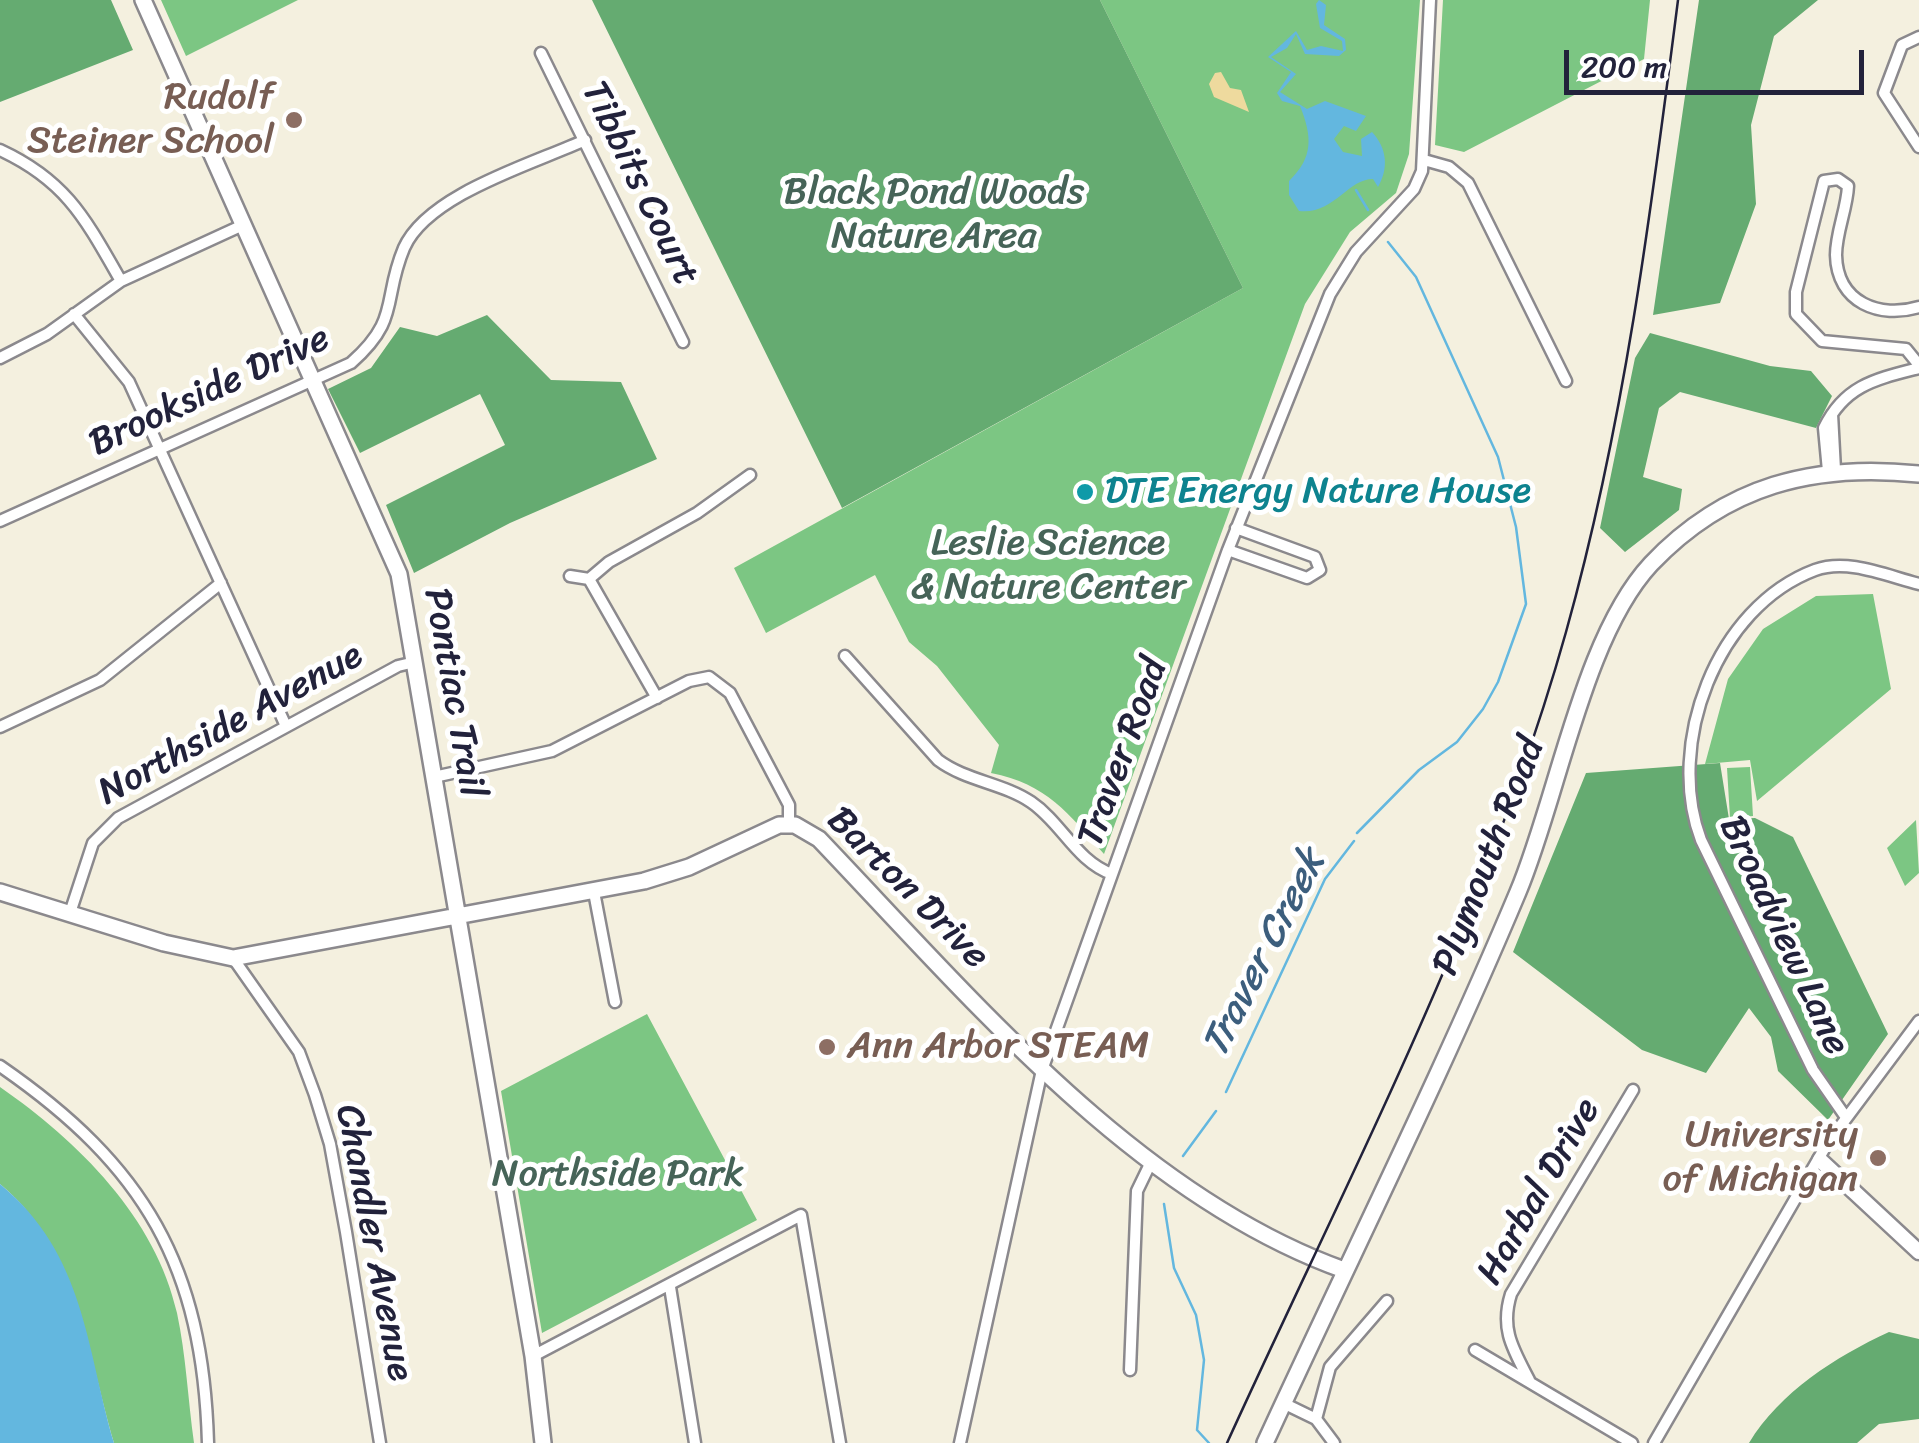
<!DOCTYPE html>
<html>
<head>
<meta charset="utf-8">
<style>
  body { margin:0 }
  #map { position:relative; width:1919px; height:1443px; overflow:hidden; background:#f4f0df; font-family:Sriracha,sans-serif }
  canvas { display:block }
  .scale { position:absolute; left:1564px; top:50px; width:300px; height:45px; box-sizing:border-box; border:5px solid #22223b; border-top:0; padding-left:12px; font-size:30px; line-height:35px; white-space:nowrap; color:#22223b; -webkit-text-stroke:8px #fff; paint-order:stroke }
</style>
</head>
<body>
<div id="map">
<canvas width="1919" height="1443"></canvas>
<div class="scale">200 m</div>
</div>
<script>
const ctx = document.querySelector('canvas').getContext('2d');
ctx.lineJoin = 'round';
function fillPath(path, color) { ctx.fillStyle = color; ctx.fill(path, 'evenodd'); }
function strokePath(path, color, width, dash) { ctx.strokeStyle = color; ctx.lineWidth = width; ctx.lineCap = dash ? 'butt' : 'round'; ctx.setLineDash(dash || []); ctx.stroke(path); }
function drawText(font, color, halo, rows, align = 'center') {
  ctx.font = font + ' Sriracha,sans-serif'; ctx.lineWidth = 10; ctx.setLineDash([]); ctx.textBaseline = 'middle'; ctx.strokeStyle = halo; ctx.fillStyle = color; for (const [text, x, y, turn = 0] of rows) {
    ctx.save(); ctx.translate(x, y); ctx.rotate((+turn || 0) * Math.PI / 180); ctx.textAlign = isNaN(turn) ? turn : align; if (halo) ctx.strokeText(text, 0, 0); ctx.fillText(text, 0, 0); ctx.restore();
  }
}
fillPath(new Path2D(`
  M161 0H298L186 56Z
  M1100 0H1420L1409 154 1396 193 1350 232 1305 304 1104 854C1068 813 1047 784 991 773L999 745 937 666 909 642 875 575 766 633 734 568 1243 288Z
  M1443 0H1650L1644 59 1464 152 1435 145Z
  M1873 594 1891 689 1757 801 1750 760 1705 764 1728 679 1763 629 1816 596Z
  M1750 767 1753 816 1730 818 1727 768Z
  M1916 820 1919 873 1905 886 1887 848Z
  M647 1014 757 1220 542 1333 501 1091Z
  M0 1087C78 1141 156 1218 177 1313 186 1355 188 1400 194 1443H114C88 1354 76 1246 0 1184Z`), '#7cc683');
fillPath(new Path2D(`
  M0 0H111L133 50 0 102Z
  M592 0H1100L1243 288 842 508Z
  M1699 0H1818L1774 36 1751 125 1756 204 1720 303 1653 315Z
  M487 315 551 380 621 382 657 459 510 523 414 573 386 505 505 445 480 394 360 453 328 389 371 368 400 327 437 336Z
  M1650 333 1770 366 1811 371 1832 396 1816 428 1680 392 1659 408 1643 477 1682 489 1679 510 1625 552 1600 528 1635 358Z
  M1720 763 1729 819 1755 818 1793 837 1888 1034 1828 1120 1778 1071 1771 1037 1749 1008 1706 1073 1642 1050 1513 952 1586 773Z
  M1889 1332 1919 1339V1419L1879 1424 1857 1443H1749C1780 1392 1835 1357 1889 1332Z`), '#65ab71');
fillPath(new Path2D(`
  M1221 72 1230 88 1241 90 1249 112 1214 97 1209 84 1215 73Z`), '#eeda9e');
fillPath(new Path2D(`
  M1319 0 1326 5 1324 25 1345 39 1346 50 1339 56 1305 54 1296 34 1287 48 1271 57 1296 74 1280 92 1307 109 1325 101 1366 116 1356 131 1344 126 1334 139 1343 152 1362 156 1361 139 1372 132C1387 148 1389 168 1378 187L1373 179C1347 179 1334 215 1299 211L1289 195V181C1314 157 1312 136 1300 106L1282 101 1277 93 1291 72 1268 57 1296 31 1307 50 1321 46 1343 51 1342 41 1320 28 1316 4Z
  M0 1184C85 1254 86 1347 114 1443H0Z`), '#63b7df');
strokePath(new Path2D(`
  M1356 190 1368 210
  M1357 833 1419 770 1457 742 1483 709 1498 682 1526 604 1516 527 1498 457 1416 277 1388 242
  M1226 1092 1325 879 1354 841
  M1183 1156 1216 1111
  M1164 1204 1174 1268 1196 1315 1204 1360 1197 1430 1209 1443`), '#63b7df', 2.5);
const minor = new Path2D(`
  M1919 37 1902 45 1884 93 1919 147
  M541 53 683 342
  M0 150C67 181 86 220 121 281
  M1424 160 1449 167 1468 183 1566 381
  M1919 307C1880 319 1837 303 1836 255 1836 232 1847 209 1848 186L1838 179 1824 181 1796 292V314L1822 341 1906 349 1919 365
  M74 314 129 382 285 724
  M0 358 47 334 121 281 243 225
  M1832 414 1835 470
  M1828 471 1824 428C1845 385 1876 379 1919 368
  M0 521 351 363C401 319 382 300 404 248 428 194 533 164 585 140
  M1228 550 1307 578 1320 570 1315 557 1236 528
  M570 576 589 579
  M845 656 938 760C966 781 1003 783 1031 802 1062 823 1076 861 1112 874
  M657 698 589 579 609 562 697 513 750 475
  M0 727 100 680 221 583
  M434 777 552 751 689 681 709 677 730 693 789 805V824
  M594 892 615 1002
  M70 913 93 843 118 818 398 666 415 662
  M233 958 299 1052 315 1095 330 1144 346 1232 380 1443
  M0 1066C145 1166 203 1266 208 1443
  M1845 1116 1813 1070 1701 840C1665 745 1716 607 1815 570 1848 558 1887 576 1919 584
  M670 1287 695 1443
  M1475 1350 1632 1443
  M533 1356 801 1215 840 1443
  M1130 1370 1137 1191 1152 1160
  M1529 1380C1513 1349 1500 1329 1511 1294L1633 1090
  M1283 1403 1316 1419 1334 1443
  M1316 1419 1330 1367 1387 1301
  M960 1443 1042 1070 1228 550 1330 294 1356 252 1414 189 1422 171 1430 0
  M1654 1443 1827 1144 1919 1021`);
const tertiary = new Path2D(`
  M1820 1160 1919 1252`);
const secondary = new Path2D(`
  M143 0 399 574 533 1356 543 1443
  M0 892 164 943 233 958 644 881 689 867 779 825H795L819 839C969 996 1136 1196 1344 1270
  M1265 1443C1349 1260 1440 1078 1518 892 1558 797 1583 637 1651 564 1726 485 1814 463 1919 474`);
strokePath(minor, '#8b898d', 15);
strokePath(tertiary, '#8b898d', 19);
strokePath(secondary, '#8b898d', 20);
strokePath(minor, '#fff', 10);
strokePath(tertiary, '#fff', 14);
strokePath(secondary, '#fff', 15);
strokePath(new Path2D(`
  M1227 1443C1348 1177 1487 914 1566 632 1624 425 1651 213 1678 0`), '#22223b', 2.5);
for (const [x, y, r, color] of [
  [294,120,10,"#8d6e63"],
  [1085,492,10,"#0f9aa8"],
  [827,1047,10,"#8d6e63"],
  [1878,1158,10,"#8d6e63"]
]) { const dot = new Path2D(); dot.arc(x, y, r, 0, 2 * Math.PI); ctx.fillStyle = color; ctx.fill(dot); strokePath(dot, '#fff', 4); }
drawText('38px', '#785e54', '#fff', [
  ["Rudolf",274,98],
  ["Steiner School",274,142],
  ["Ann Arbor STEAM",847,1047,"left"],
  ["University",1858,1136],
  ["of Michigan",1858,1180]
], 'right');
drawText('38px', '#22223b', '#fff', [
  ["Tibbits Court",639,184,64],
  ["Brookside Drive",210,392,-25],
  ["Pontiac Trail",453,693,80],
  ["Northside Avenue",231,725,-29],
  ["Traver Road",1124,753,-70],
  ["Plymouth Road",1490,857,-69],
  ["Barton Drive",907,889,45],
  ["Broadview Lane",1783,936,65],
  ["Harbal Drive",1540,1192,-60],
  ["Chandler Avenue",373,1243,79]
]);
drawText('38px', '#466458', '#fff', [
  ["Black Pond Woods",934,193],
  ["Nature Area",934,237],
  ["Leslie Science",1048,544],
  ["& Nature Center",1048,588],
  ["Northside Park",618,1175]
]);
drawText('38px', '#0d838f', '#fff', [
  ["DTE Energy Nature House",1105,492]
], 'left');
drawText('italic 40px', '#3c5e7d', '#fff', [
  ["Traver Creek",1265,954,-63]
]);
</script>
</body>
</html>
